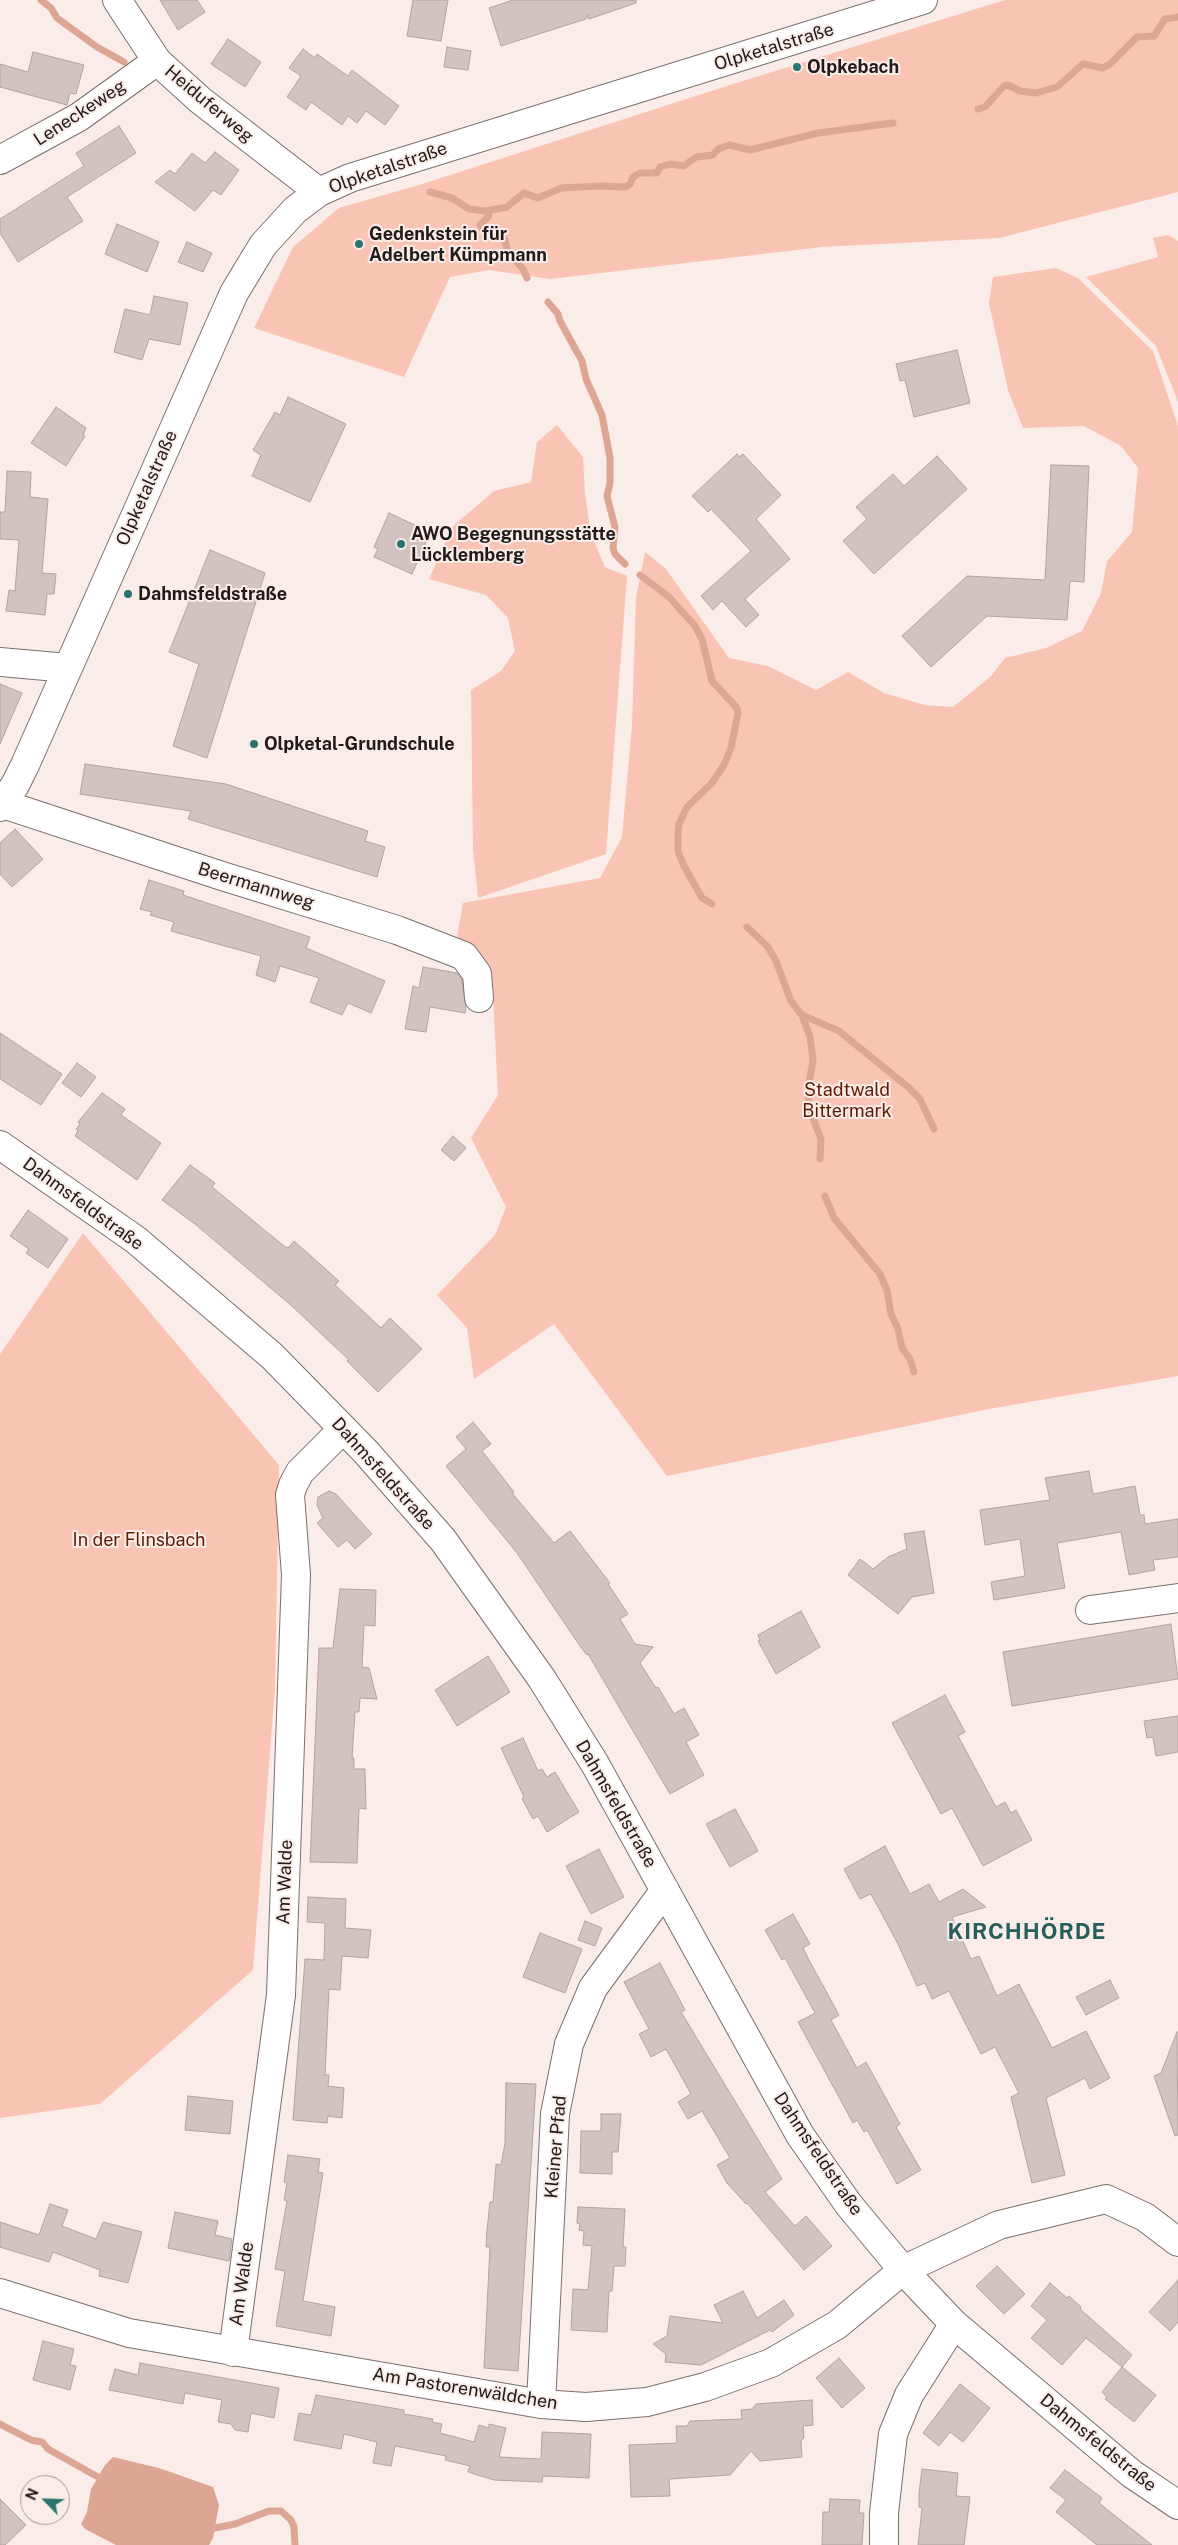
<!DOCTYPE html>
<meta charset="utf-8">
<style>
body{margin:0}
#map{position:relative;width:1178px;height:2545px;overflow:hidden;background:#faece8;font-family:"Public Sans",sans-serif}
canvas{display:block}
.north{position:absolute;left:20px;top:2475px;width:50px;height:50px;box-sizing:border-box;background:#faece8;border:1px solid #a39895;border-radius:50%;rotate:294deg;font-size:14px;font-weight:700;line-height:20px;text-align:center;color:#201b19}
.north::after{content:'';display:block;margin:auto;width:18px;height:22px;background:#2b746f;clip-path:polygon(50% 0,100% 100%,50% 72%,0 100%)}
</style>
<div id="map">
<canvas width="1178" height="2545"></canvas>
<div class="north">N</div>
</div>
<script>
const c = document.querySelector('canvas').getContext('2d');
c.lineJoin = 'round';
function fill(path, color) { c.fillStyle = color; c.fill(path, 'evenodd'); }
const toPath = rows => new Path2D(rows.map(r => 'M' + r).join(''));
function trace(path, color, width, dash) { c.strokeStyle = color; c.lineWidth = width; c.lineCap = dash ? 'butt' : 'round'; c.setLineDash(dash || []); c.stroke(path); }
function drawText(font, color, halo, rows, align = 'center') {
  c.font = font + ' "Public Sans",sans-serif'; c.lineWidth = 4; c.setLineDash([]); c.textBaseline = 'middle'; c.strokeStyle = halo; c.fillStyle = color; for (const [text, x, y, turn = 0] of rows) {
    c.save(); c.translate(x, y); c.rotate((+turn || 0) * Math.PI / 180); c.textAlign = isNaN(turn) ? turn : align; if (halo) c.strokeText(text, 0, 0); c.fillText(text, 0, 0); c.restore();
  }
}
fill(toPath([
 [1005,0,1178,0,1178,192,999,238,822,247,550,279,489,270,450,277,404,377,254,328,293,247,339,208,419,185,733,84],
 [1168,235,1178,241,1178,402,1156,346,1086,277,1158,257,1153,238],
 [1056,268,1078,278,1153,351,1178,426,1178,1376,989,1409,667,1476,554,1324,474,1379,467,1328,437,1295,495,1235,506,1207,471,1138,498,1095,492,977,457,937,463,903,600,878,622,837,632,725,636,598,645,552,666,569,729,658,768,666,816,690,848,672,884,693,925,705,953,707,991,676,1005,658,1046,648,1082,631,1101,593,1107,561,1132,532,1138,468,1121,446,1084,426,1023,428,1008,390,989,303,993,277],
 [557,425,583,457,585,494,591,534,605,567,627,576,606,854,478,898,473,849,471,690,501,671,515,651,508,618,486,595,429,579,452,527,494,491,531,482,537,442],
 [83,1233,279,1465,275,1688,253,1970,100,2104,0,2118,0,1354]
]), '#f9c4b3');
fill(toPath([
 [113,2457,159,2468,213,2487,219,2505,213,2538,209,2545,116,2545,85,2529,81,2524,87,2512,91,2489,105,2465]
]), '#dda593');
trace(toPath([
 [41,0,51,8,57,18,97,47,124,62],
 [978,109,985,107,1004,86,1008,85,1020,91,1036,93,1057,87,1083,64,1103,68,1110,64,1137,37,1154,36,1165,19,1178,17],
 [430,192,452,198,469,209,486,211,507,207,524,193,538,198,561,188,600,186,625,187,630,184,633,177,640,173,657,173,660,167,670,164,684,166,696,157,713,155,718,149,729,145,750,150,818,133,893,123],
 [486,211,489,213,488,217,480,225,483,229,504,238,508,252,523,269,527,278],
 [548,302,558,314,560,321,582,361,586,379,602,415,610,458,610,483,607,496,615,527,613,548,615,554,625,564],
 [640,575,669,597,695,626,702,639,712,681,737,708,738,713,731,748,724,765,712,783,687,807,679,824,678,832,678,851,683,864,702,898,712,904],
 [747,927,768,947,776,961,791,1001,802,1015,810,1037,813,1060,808,1089,809,1108,821,1139,820,1159],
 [802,1015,839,1031,908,1087,920,1099,934,1129],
 [825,1196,834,1218,880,1274,887,1290,891,1314,898,1329,902,1348,910,1359,914,1372],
 [0,2424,31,2440,42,2442,48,2449,98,2477],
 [215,2528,235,2524,269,2511,281,2511,291,2520,294,2527,295,2545]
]), '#dda593', 7);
const building = toPath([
 [160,0,197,0,205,12,178,30,160,0],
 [413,0,448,0,441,41,407,36,413,0],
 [513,0,636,0,636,3,589,19,588,15,586,19,501,46,489,8,513,0],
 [228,39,261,62,245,87,211,64,228,39],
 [447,47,471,51,468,70,444,67,447,47],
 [303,49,315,58,317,54,348,76,352,70,399,106,385,125,366,111,357,123,348,116,342,125,311,102,306,110,287,97,301,76,289,68,303,49],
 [33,52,84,65,76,94,70,93,67,105,0,87,0,64,28,72,33,52],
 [119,126,136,153,67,197,83,221,18,262,0,233,0,219,84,166,76,153,119,126],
 [215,152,239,170,221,195,213,190,195,211,155,182,170,170,175,174,192,153,205,163,215,152],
 [117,224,159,242,147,272,105,254,117,224],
 [187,242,212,253,203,272,178,262,187,242],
 [154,296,188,303,180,345,149,339,142,360,114,352,125,309,150,315,154,296],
 [957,350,970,403,914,417,905,380,900,381,896,364,957,350],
 [288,397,346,424,310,502,252,476,261,455,253,450,275,412,280,415,288,397],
 [56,407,86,428,83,435,85,436,66,466,31,443,56,407],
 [737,454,739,457,743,454,781,495,756,519,790,559,745,599,759,615,746,627,722,601,713,610,701,596,751,551,711,509,708,512,692,496,737,454],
 [937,456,967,489,874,574,843,541,867,519,856,507,893,474,904,486,937,456],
 [1051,465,1089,466,1084,582,1070,581,1067,620,987,616,931,667,902,636,967,576,1045,580,1051,465],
 [7,471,31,472,30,497,48,499,42,573,56,574,54,594,47,594,45,615,6,611,9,590,15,591,19,540,0,539,0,512,5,512,7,471],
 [389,513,428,531,424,539,427,540,412,574,374,557,378,549,374,547,389,513],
 [210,550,265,573,207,758,173,746,199,664,169,652,210,550],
 [0,684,22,693,0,744,0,684],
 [85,764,226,784,368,831,365,841,385,847,377,877,188,819,191,811,80,794,85,764],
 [15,829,43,859,12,887,0,874,0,843,15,829],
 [149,880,184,891,183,895,310,937,306,948,385,981,371,1013,348,1003,342,1015,310,1002,319,978,280,966,275,982,256,975,261,956,171,931,174,922,150,915,152,912,140,909,149,880],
 [423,967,457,973,462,980,466,1007,465,1013,430,1007,426,1032,405,1029,413,986,419,988,423,967],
 [0,1033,62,1074,41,1105,0,1079,0,1033],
 [77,1063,96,1077,81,1097,62,1083,77,1063],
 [102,1093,125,1109,121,1115,161,1143,137,1180,75,1136,78,1131,76,1129,80,1124,78,1122,102,1093],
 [453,1136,466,1148,454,1161,441,1150,453,1136],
 [190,1165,215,1183,212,1187,284,1246,288,1248,294,1241,339,1281,335,1285,381,1328,390,1318,422,1349,378,1392,347,1361,349,1360,293,1307,195,1224,162,1200,190,1165],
 [28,1210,68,1239,48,1268,26,1253,29,1249,10,1236,28,1210],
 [473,1422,491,1444,482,1451,514,1492,512,1493,554,1543,570,1531,610,1583,608,1584,628,1614,620,1619,635,1644,653,1647,640,1663,656,1688,658,1687,674,1714,684,1708,699,1735,686,1742,704,1775,670,1794,588,1654,587,1655,580,1646,517,1553,446,1466,466,1449,456,1437,473,1422],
 [1089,1471,1093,1494,1135,1486,1140,1515,1144,1515,1145,1524,1178,1519,1178,1557,1153,1560,1155,1570,1129,1575,1121,1532,1057,1543,1065,1588,994,1600,991,1582,1025,1576,1020,1539,985,1545,980,1510,1050,1500,1045,1478,1089,1471],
 [329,1491,336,1494,372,1534,355,1549,347,1540,338,1547,317,1523,323,1518,317,1505,318,1497,329,1491],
 [924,1531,934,1593,912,1597,898,1614,848,1575,860,1559,873,1569,888,1557,907,1549,904,1534,924,1531],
 [340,1589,376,1590,375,1626,364,1625,362,1667,369,1668,377,1699,360,1698,359,1712,355,1712,352,1758,354,1758,354,1769,365,1769,366,1809,359,1808,357,1863,310,1862,319,1648,333,1648,340,1589],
 [801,1611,820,1647,776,1674,758,1641,760,1640,758,1635,801,1611],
 [1171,1624,1178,1679,1012,1706,1003,1652,1171,1624],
 [488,1656,510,1692,457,1726,435,1690,488,1656],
 [945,1695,965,1732,958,1736,996,1807,1005,1802,1011,1813,1016,1810,1032,1840,983,1866,952,1808,941,1814,892,1723,945,1695],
 [1178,1716,1178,1752,1156,1756,1153,1737,1147,1738,1144,1721,1178,1716],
 [523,1738,538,1771,542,1769,547,1777,555,1772,579,1812,547,1832,538,1816,533,1819,522,1799,524,1797,501,1748,523,1738],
 [735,1809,758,1851,730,1867,706,1824,735,1809],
 [885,1846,910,1894,929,1884,939,1902,963,1889,986,1907,952,1917,971,1959,979,1956,997,1996,1019,1984,1052,2048,1086,2031,1110,2078,1090,2089,1085,2078,1046,2098,1065,2175,1032,2183,1011,2097,1019,2093,995,2047,981,2054,949,1991,932,1999,925,1983,917,1986,898,1944,871,1894,860,1899,844,1869,885,1846],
 [599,1849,624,1897,591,1914,566,1866,599,1849],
 [308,1897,346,1899,345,1928,371,1930,368,1958,342,1956,340,1990,329,1989,325,2075,329,2075,328,2086,344,2088,342,2118,328,2116,327,2123,293,2120,305,1959,324,1960,325,1923,307,1922,308,1897],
 [793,1914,810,1944,803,1948,809,1960,839,2015,831,2020,857,2068,866,2062,900,2124,896,2127,921,2170,897,2184,867,2130,864,2132,857,2120,853,2123,798,2022,815,2013,785,1958,782,1960,765,1930,793,1914],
 [585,1921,602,1928,595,1946,578,1940,585,1921],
 [540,1933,582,1949,565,1993,523,1977,540,1933],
 [660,1963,685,2010,681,2012,782,2179,765,2192,795,2226,806,2216,832,2246,804,2270,747,2203,746,2204,727,2183,717,2165,730,2158,702,2111,688,2119,678,2102,691,2094,666,2049,651,2057,639,2034,649,2029,624,1982,660,1963],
 [1110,1980,1119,1998,1086,2015,1076,1997,1110,1980],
 [1177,2032,1178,2135,1175,2136,1154,2076,1161,2073,1177,2032],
 [506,2083,536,2084,518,2371,484,2368,490,2247,486,2247,487,2230,490,2202,493,2202,496,2164,501,2165,505,2143,506,2083],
 [188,2096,233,2101,230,2134,185,2130,188,2096],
 [601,2114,621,2114,618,2152,612,2152,612,2174,580,2173,581,2131,601,2131,601,2114],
 [288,2155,320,2159,318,2172,323,2173,303,2301,335,2307,331,2336,276,2326,285,2271,275,2269,287,2201,284,2200,287,2183,284,2182,288,2155],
 [50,2204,68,2210,62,2226,96,2239,103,2222,142,2232,128,2283,99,2276,100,2270,53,2252,49,2262,0,2247,0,2222,39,2235,50,2204],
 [578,2207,625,2209,623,2247,626,2247,625,2266,614,2266,612,2291,609,2291,607,2332,571,2330,573,2289,588,2290,592,2246,583,2245,584,2231,579,2230,580,2224,577,2223,578,2207],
 [175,2212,218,2221,215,2235,232,2239,229,2261,168,2248,175,2212],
 [997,2266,1025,2294,1004,2314,976,2286,997,2266],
 [1178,2280,1178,2322,1170,2331,1149,2312,1178,2280],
 [1050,2283,1067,2298,1069,2296,1081,2307,1080,2309,1132,2355,1122,2367,1086,2338,1062,2365,1031,2338,1047,2320,1031,2306,1050,2283],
 [743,2291,757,2318,784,2300,794,2315,772,2332,770,2330,701,2365,665,2362,666,2354,653,2344,667,2336,670,2316,723,2323,714,2305,743,2291],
 [43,2341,74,2349,70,2365,76,2366,70,2390,33,2380,43,2341],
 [839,2358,865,2388,842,2408,816,2378,839,2358],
 [140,2363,279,2388,274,2418,251,2413,248,2432,235,2430,231,2424,218,2422,222,2400,185,2393,183,2404,109,2390,115,2369,138,2375,140,2363],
 [1122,2367,1156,2395,1134,2422,1105,2399,1107,2397,1102,2392,1122,2367],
 [960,2384,990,2408,963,2442,950,2432,939,2446,923,2433,960,2384],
 [316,2395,404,2410,404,2414,433,2419,432,2422,442,2424,440,2433,474,2442,479,2425,489,2428,489,2424,506,2428,499,2457,541,2459,542,2432,591,2434,589,2478,543,2476,542,2482,494,2480,468,2472,470,2466,445,2460,446,2456,395,2446,391,2466,373,2463,377,2442,344,2434,341,2449,294,2440,299,2413,311,2415,316,2395],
 [812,2400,813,2425,803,2426,804,2438,801,2440,802,2457,760,2461,751,2451,730,2475,669,2479,670,2496,631,2497,629,2445,677,2443,676,2426,687,2426,690,2421,742,2419,741,2410,752,2409,756,2404,812,2400],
 [922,2469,958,2473,956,2496,970,2497,964,2545,918,2545,922,2508,919,2507,919,2493,922,2469],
 [1065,2470,1102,2498,1099,2503,1152,2545,1097,2545,1056,2512,1066,2500,1050,2488,1065,2470],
 [0,2499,26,2525,5,2545,0,2545,0,2499],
 [830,2499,860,2500,859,2513,864,2513,862,2545,822,2545,823,2512,829,2512,830,2499]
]);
fill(building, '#d1c4c0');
trace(building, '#b1a4a0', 1);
const minor = toPath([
 [117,0,157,61,200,100,319,192],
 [0,160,79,117,157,61],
 [0,662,68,668],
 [3,804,222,876,397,930,464,956,477,974,479,998],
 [0,807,15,785,25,765,234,293,263,245,295,210,319,192,350,178,923,0],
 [0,1145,136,1240,272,1356,365,1451,443,1540,542,1679,595,1764,800,2135,849,2205,903,2270,954,2324,1132,2474,1178,2505],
 [1090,1610,1178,1598],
 [0,2293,129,2333,541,2404,586,2407,647,2402,705,2387,771,2363,837,2325,903,2270,999,2225,1106,2199,1145,2217,1178,2242],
 [233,2352,281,1995,296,1575,290,1495,293,1485,300,1472,343,1429],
 [541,2404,555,2114,569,2044,593,1988,665,1890],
 [884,2545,884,2513,893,2434,909,2395,954,2324]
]);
trace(minor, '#7b6f6c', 30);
trace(minor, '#fff', 28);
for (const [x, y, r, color] of [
 [797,67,5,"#2b746f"],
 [359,244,5,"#2b746f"],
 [401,544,5,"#2b746f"],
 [128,594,5,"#2b746f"],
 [254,744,5,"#2b746f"]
]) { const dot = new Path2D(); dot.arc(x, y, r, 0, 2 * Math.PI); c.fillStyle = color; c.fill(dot); trace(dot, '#faece8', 2); }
drawText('18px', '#201b19', '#faece8', [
 ["Olpketalstraße",774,47,-17],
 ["Heiduferweg",209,104,40],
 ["Leneckeweg",80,113,-33],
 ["Olpketalstraße",388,168,-19],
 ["Olpketalstraße",147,488,-66],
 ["Beermannweg",256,886,17],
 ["Dahmsfeldstraße",83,1204,36],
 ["Dahmsfeldstraße",383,1474,48],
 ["Dahmsfeldstraße",616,1804,60],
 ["Am Walde",285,1882,-88],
 ["Kleiner Pfad",556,2147,-85],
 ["Dahmsfeldstraße",818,2154,56],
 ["Am Walde",242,2284,-82],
 ["Am Pastorenwäldchen",465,2389,9],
 ["Dahmsfeldstraße",1098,2443,39]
]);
drawText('bold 18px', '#201b19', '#faece8', [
 ["Olpkebach",807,67],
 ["Gedenkstein für",369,234],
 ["Adelbert Kümpmann",369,255],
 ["AWO Begegnungsstätte",411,534],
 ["Lücklemberg",411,555],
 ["Dahmsfeldstraße",138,594],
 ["Olpketal-Grundschule",264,744]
], 'left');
drawText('18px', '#5d1b02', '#faece8', [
 ["Stadtwald",847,1090],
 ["Bittermark",847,1111],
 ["In der Flinsbach",139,1540]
]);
c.letterSpacing = '1px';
drawText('bold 22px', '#255e5a', '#faece8', [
 ["KIRCHHÖRDE",1027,1932]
]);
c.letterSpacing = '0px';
</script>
